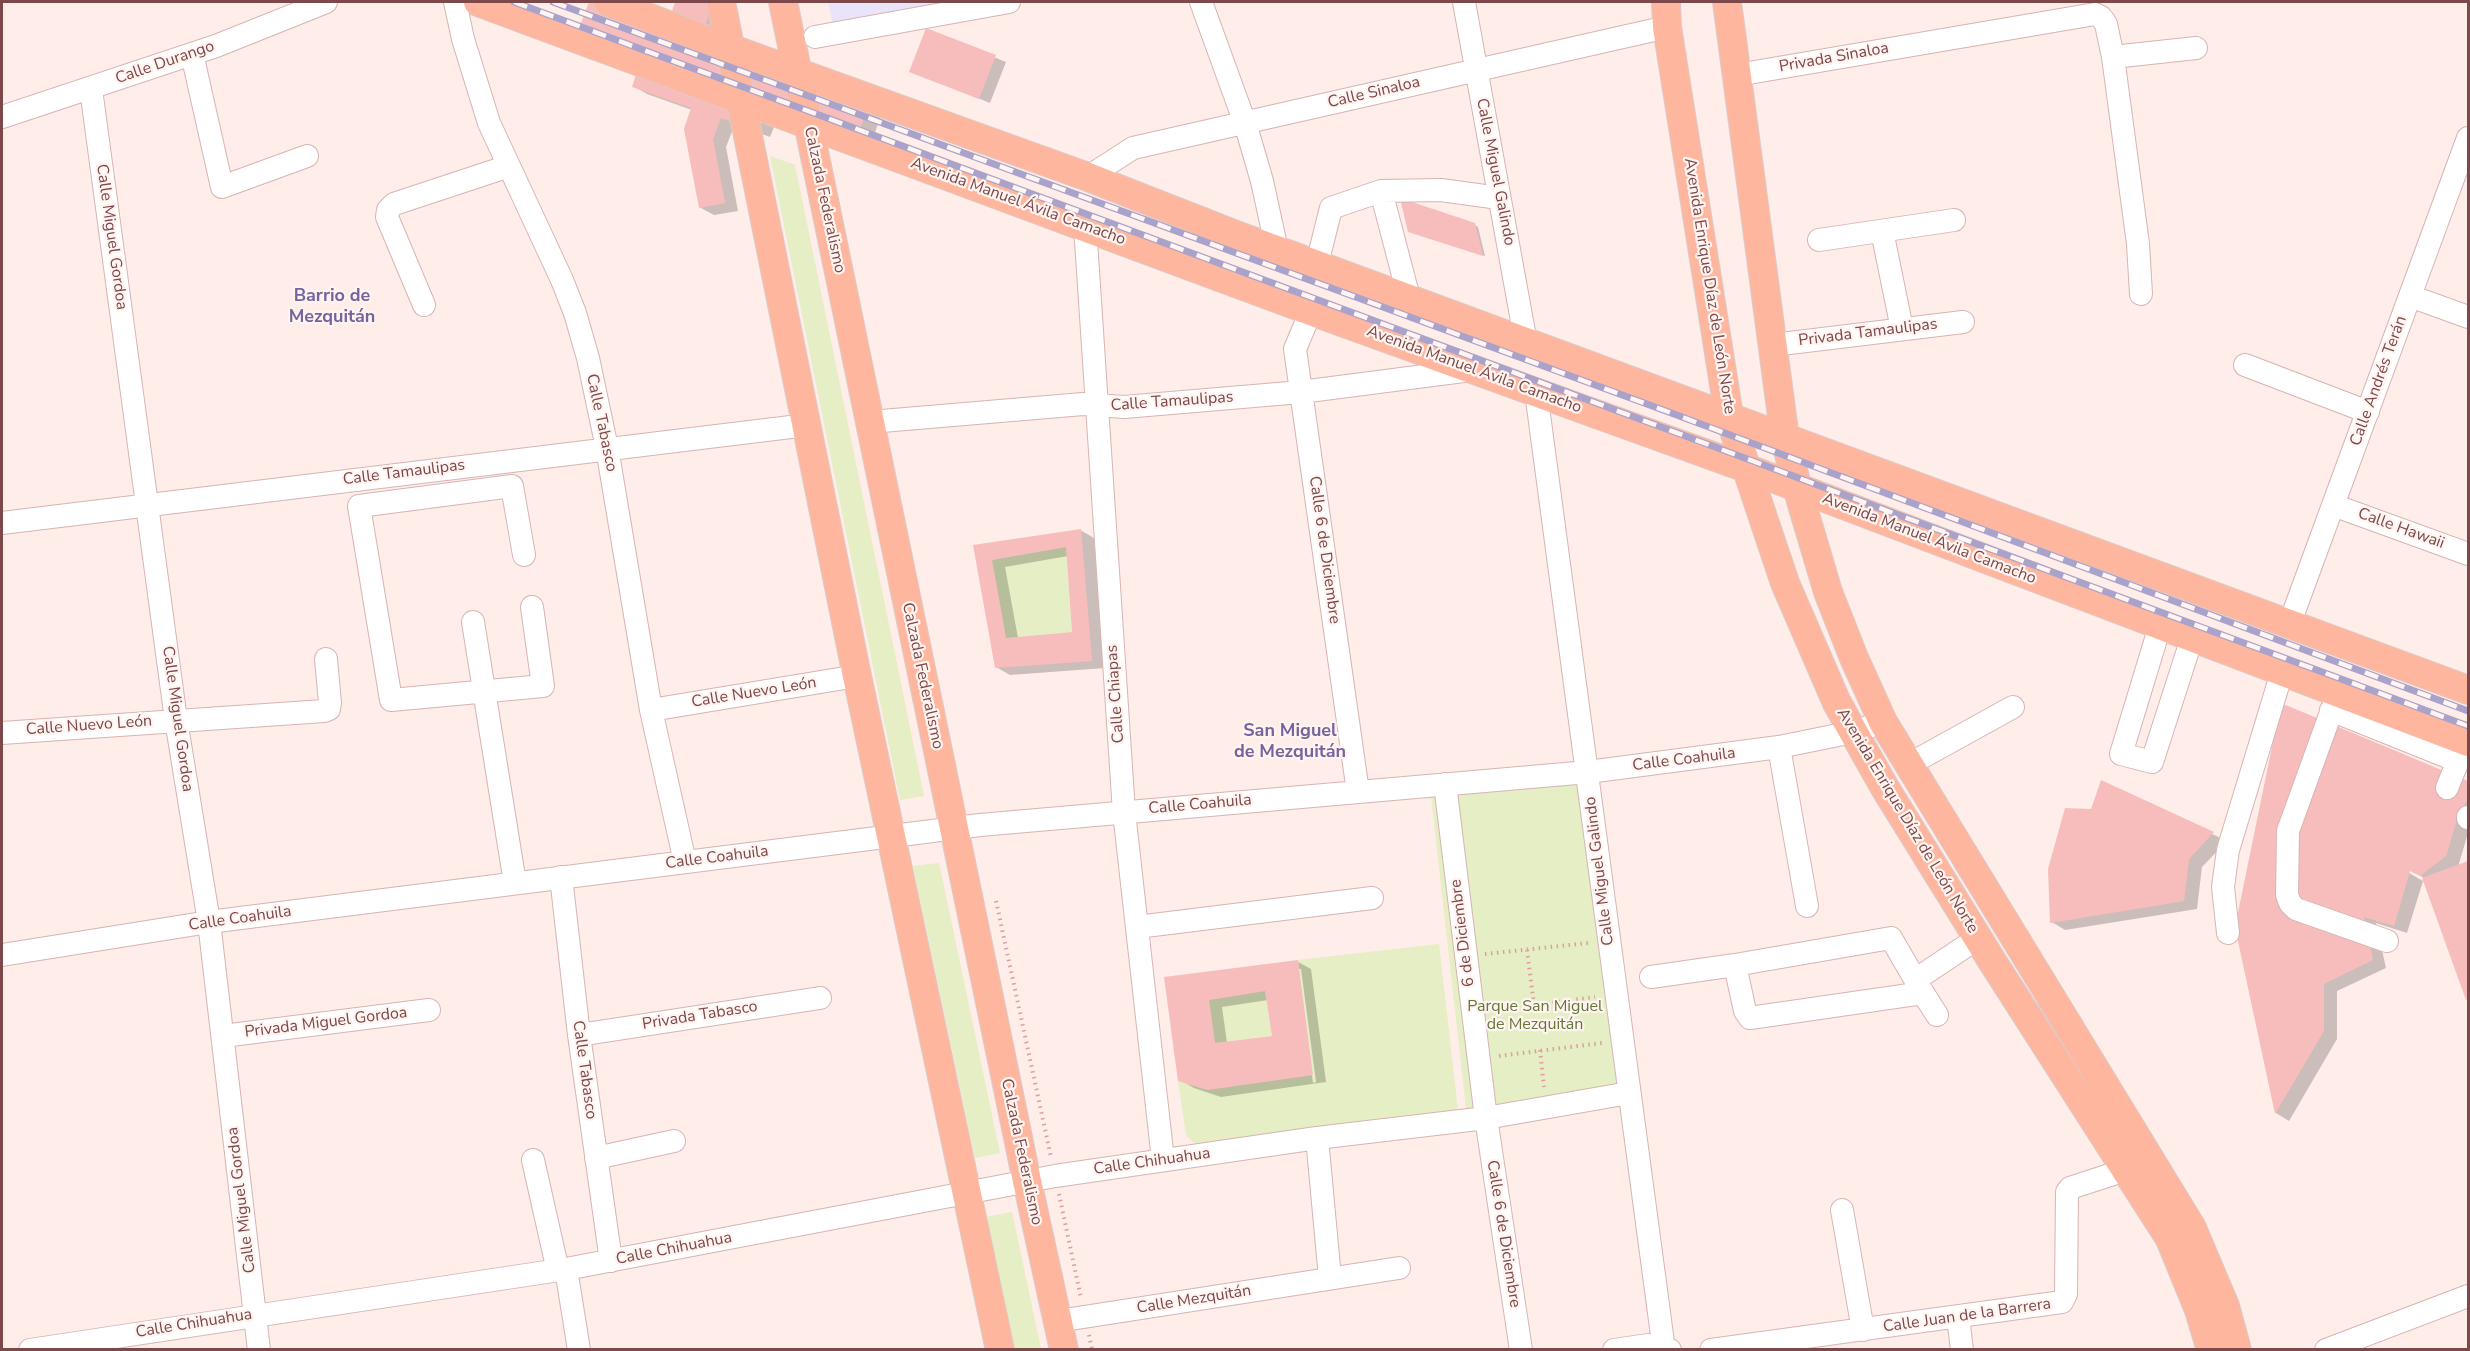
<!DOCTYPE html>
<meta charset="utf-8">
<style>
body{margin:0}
#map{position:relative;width:2470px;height:1351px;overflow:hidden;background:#feede8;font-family:"Nunito Sans",sans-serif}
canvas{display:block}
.frame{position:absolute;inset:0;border:3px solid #7c484a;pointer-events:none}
</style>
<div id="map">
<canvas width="2470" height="1351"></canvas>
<div class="frame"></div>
</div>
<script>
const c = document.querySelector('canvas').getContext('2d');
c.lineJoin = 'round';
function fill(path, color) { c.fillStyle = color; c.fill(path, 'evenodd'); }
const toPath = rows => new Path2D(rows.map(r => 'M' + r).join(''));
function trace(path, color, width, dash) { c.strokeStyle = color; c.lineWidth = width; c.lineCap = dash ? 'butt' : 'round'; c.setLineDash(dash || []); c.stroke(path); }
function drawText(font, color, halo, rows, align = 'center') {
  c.font = font + ' "Nunito Sans",sans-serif'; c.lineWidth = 4.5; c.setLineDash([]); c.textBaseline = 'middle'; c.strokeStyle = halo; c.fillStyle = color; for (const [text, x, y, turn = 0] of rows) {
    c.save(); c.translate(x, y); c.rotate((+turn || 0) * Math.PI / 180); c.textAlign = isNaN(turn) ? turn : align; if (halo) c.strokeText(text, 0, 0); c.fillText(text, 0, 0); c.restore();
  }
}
fill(toPath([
 [828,2,943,2,832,22]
]), '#eae4fb');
fill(toPath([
 [770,156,795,165,924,796,900,800],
 [1066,547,1072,632,1006,638,992,560],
 [1581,782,1624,1092,1467,1117,1431,796],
 [939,863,1000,1153,975,1158,913,866],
 [1439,944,1458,1110,1196,1145,1186,1135,1178,1081,1207,1090,1313,1075,1298,960],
 [1265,991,1272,1036,1215,1043,1209,1000],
 [1012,1212,1041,1349,1013,1349,985,1217]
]), '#e5eec4');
fill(toPath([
 [590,2,620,2,672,15,677,2,730,2,717,37,885,105,867,154,776,122,770,137,735,124,726,147,738,211,714,215,701,208,692,110,647,94,633,86,639,70,575,44],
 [927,30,1006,62,990,103,911,71],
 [1475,225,1478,227,1485,256,1413,233],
 [1080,530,1094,538,1105,668,1010,675,996,667,975,547],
 [1068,556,1074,633,1018,638,1005,567],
 [2282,705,2468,783,2468,833,2458,867,2468,863,2468,1000,2424,878,2404,866,2402,869,2423,881,2407,933,2376,923,2386,968,2337,991,2337,1039,2289,1121,2276,1113,2237,927],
 [2102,782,2227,841,2202,867,2197,909,2065,930,2052,922],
 [1298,962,1311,969,1326,1082,1221,1097,1194,1088,1180,1080,1166,978],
 [1298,969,1301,969,1316,1082,1313,1083],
 [1268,1000,1273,1037,1227,1043,1222,1007]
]), '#0003');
fill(toPath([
 [589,2,625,2,671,14,675,2,714,2,703,30,872,96,853,148,762,116,756,130,721,118,713,139,725,203,699,208,684,129,691,108,632,87,638,68,573,44],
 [926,28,996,55,979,99,909,72],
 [1400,198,1475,223,1483,256,1408,232],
 [1081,529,1092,661,995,668,973,545],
 [1066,547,1072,632,1006,638,992,560],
 [2281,703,2468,781,2468,799,2458,816,2446,856,2420,876,2410,871,2394,926,2364,917,2373,960,2324,984,2324,1031,2275,1114,2235,927],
 [2101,780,2214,832,2189,859,2184,901,2050,923,2048,869,2065,808,2091,809],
 [2468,861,2468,999,2466,1000,2422,878],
 [1298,960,1313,1075,1207,1090,1178,1081,1164,977],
 [1265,991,1272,1036,1215,1043,1209,1000]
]), '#f7bdbd');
const minor = toPath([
 [455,2,463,39,489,123,562,280,575,313,588,358,607,448,651,710,685,862],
 [1201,2,1245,123,1262,181,1277,250],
 [1464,2,1526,343],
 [815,37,1009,2],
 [192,54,222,187,307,156],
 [2113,57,2196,48],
 [1737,75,2095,14,2101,17,2106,24,2113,57,2138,244,2141,294],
 [91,89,176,720,209,922,259,1350],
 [2,117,216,46,326,2],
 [1088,177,1133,148,1667,27],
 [1381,191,1409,298],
 [1085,226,1124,812,1163,1160],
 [1882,231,1902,329],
 [1819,240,1954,220],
 [1317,264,1331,208,1381,191,1441,190,1499,198],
 [2410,296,2468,317],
 [424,305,387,217,388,210,394,204,509,166],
 [1311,311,1295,349,1358,792],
 [1773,345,1963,322],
 [2245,365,2368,412],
 [1536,392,1664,1350],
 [870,422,1083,404,1124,407,1301,392,1471,370],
 [2333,505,2468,554],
 [2,523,807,425],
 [524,555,512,486,359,506,391,700,543,686,532,607],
 [473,622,515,883],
 [2289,625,2468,138],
 [2160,626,2121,754,2152,762,2192,638],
 [2338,693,2288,831,2287,895,2290,903,2296,909,2387,941],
 [651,710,857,676],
 [2331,710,2458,761,2467,742],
 [2,733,324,711,329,709,330,703,326,659],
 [1779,747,1807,906],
 [1908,765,2013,707],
 [1445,784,1486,1118,1521,1350],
 [2447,788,2458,761],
 [2468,818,2468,817],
 [561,877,579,1035,611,1261],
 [1137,927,1372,898],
 [2228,933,2223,887,2228,850,2282,672],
 [2,955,209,922,980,825,1588,772,1779,747,1853,732,1883,722],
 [1651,977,1735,965,1891,938,1923,993,1750,1018,1745,1011,1735,965],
 [1915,980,1978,938],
 [1923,993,1937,1015],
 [579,1035,820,998],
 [223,1036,429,1010],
 [1317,1138,1330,1278],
 [596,1158,674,1141],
 [533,1160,558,1271],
 [1842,1210,1863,1330],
 [566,1269,579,1350],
 [1958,1317,1962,1350],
 [1058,1321,1399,1268],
 [30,1350,566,1269,1055,1176,1317,1138,1486,1118,1629,1093],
 [1614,1350,1648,1345,1670,1350],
 [1711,1350,2062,1302,2066,1294,2067,1192,2070,1188,2113,1174],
 [2326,1350,2468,1296]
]);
const major = toPath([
 [478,2,1311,311,1746,468,2468,742],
 [608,2,710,41,1088,177,1236,235,2468,690],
 [721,2,857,676,1000,1350],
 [783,2,1027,1181,1064,1350],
 [1666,2,1667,27,1729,416,1785,583,1837,703,1885,788,1992,961,2170,1239,2199,1310,2211,1350],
 [1727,2,1785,439,1801,501,1828,592,1854,658,1883,722,2192,1228,2225,1306,2237,1350]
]);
trace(minor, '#d7b4b2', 24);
trace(major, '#dacccc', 30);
trace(toPath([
 [996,901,1051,1157],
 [1527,950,1534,1005],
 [1485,954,1588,943],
 [1493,1010,1595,997],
 [1540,1050,1544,1087],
 [1499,1056,1602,1043],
 [1059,1194,1081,1298],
 [1089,1335,1092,1350]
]), '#dd9f9f', 4, [1.5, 4.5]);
trace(minor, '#fff', 22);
trace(major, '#ffb69e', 28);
const rail = toPath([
 [514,2,2468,726],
 [553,2,1674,414,2468,711]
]);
trace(rail, '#a9a3cb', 7);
trace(rail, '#fff4f0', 4.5, [14]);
drawText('16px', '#7c484a', '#fff4f0', [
 ["Privada Sinaloa",1834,58,-10],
 ["Calle Durango",165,63,-19],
 ["Calle Sinaloa",1374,93,-13],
 ["Calle Miguel Galindo",1495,172,79],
 ["Calzada Federalismo",824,200,78],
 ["Avenida Manuel Ávila Camacho",1018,202,20],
 ["Calle Miguel Gordoa",111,237,82],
 ["Avenida Enrique Díaz de León Norte",1709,286,81],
 ["Privada Tamaulipas",1868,333,-7],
 ["Avenida Manuel Ávila Camacho",1474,370,20],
 ["Calle Andrés Terán",2379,381,-70],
 ["Calle Tamaulipas",1172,402,-4],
 ["Calle Tabasco",601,423,78],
 ["Calle Tamaulipas",404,473,-7],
 ["Calle Hawaii",2401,529,20],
 ["Avenida Manuel Ávila Camacho",1929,539,21],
 ["Calle 6 de Diciembre",1324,550,82],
 ["Calzada Federalismo",922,676,78],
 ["Calle Nuevo León",754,693,-9],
 ["Calle Chiapas",1116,694,-94],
 ["Calle Miguel Gordoa",177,719,82],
 ["Calle Nuevo León",89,726,-4],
 ["Calle Coahuila",1684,760,-7],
 ["Calle Coahuila",1200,805,-5],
 ["Avenida Enrique Díaz de León Norte",1907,821,59],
 ["Calle Coahuila",717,858,-7],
 ["Calle Miguel Galindo",1600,871,-97],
 ["Calle Coahuila",240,919,-8],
 ["6 de Diciembre",1463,933,-97],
 ["Privada Tabasco",700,1016,-9],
 ["Privada Miguel Gordoa",326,1023,-7],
 ["Calle Tabasco",584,1070,82],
 ["Calzada Federalismo",1021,1152,78],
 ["Calle Chihuahua",1152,1162,-8],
 ["Calle Miguel Gordoa",242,1200,-97],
 ["Calle 6 de Diciembre",1503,1234,81],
 ["Calle Chihuahua",674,1249,-11],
 ["Calle Mezquitán",1194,1300,-9],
 ["Calle Juan de la Barrera",1967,1316,-8],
 ["Calle Chihuahua",194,1324,-9]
]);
drawText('16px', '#63773a', '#fff4f0', [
 ["Parque San Miguel",1535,1007],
 ["de Mezquitán",1535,1025]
]);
drawText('bold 18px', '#75649f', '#fff4f0', [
 ["Barrio de",332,297],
 ["Mezquitán",332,318],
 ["San Miguel",1290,732],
 ["de Mezquitán",1290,753]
]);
</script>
